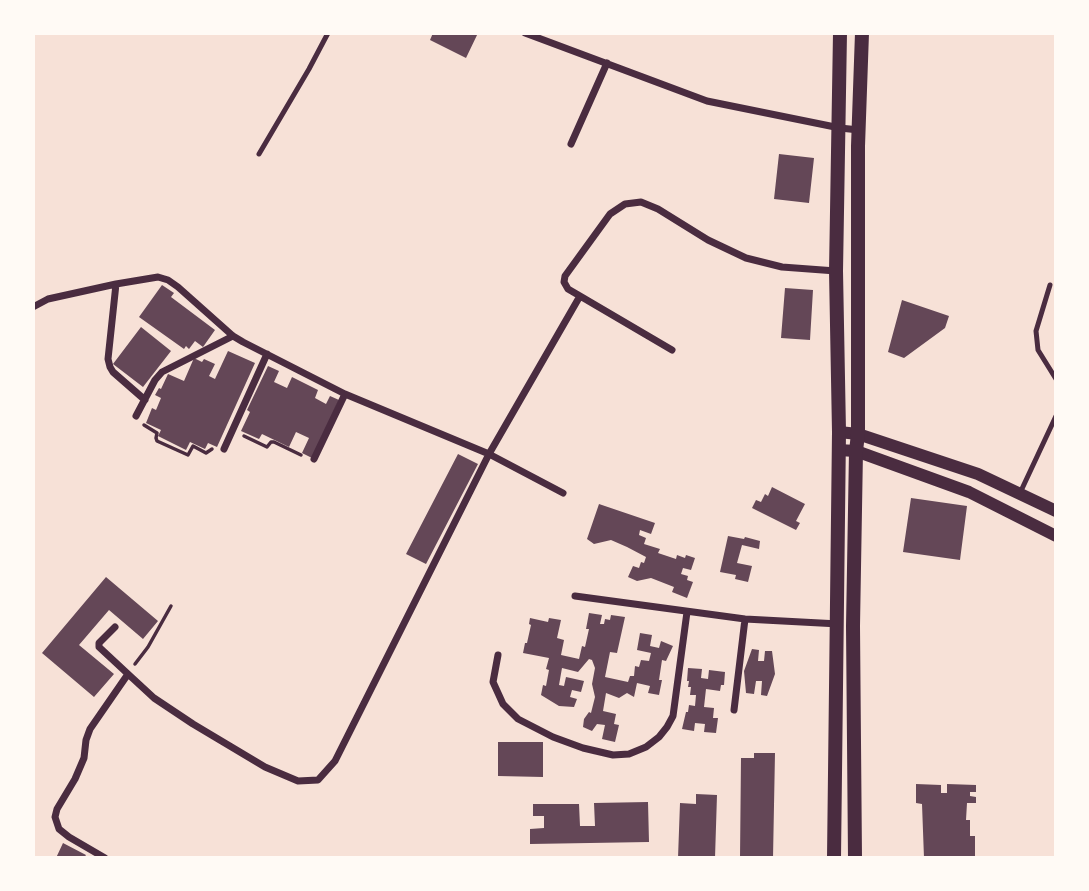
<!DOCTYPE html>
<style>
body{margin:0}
#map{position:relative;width:1089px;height:891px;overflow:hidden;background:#f7e1d7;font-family:Inter,sans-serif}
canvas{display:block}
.frame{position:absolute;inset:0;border:35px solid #fffaf5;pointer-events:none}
</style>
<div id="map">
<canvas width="1089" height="891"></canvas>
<div class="frame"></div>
</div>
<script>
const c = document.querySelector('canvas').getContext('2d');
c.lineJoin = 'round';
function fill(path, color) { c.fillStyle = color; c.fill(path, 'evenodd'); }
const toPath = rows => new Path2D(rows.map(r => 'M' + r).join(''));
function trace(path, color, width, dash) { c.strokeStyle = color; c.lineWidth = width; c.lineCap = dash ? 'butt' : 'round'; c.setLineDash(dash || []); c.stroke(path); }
fill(toPath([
 [433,33,478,33,466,58,430,40],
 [779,154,814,158,809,203,774,199],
 [162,285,174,293,171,297,215,330,203,347,195,341,189,349,186,346,184,349,139,317],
 [785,288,813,290,810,340,781,338],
 [902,300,949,316,945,328,904,358,888,352],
 [141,327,171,351,143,387,113,364],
 [228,351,255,363,217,447,208,443,205,449,190,442,186,450,158,436,161,430,146,423,152,408,156,410,161,398,155,395,159,388,161,389,168,374,184,381,194,358,202,362,204,359,215,364,209,376,215,379],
 [268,366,279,371,274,382,287,388,292,377,318,390,315,398,326,404,330,396,339,400,312,458,302,453,309,438,296,432,289,447,262,434,259,439,241,431,250,412,247,410],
 [458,454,478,464,426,564,406,554],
 [772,487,805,504,796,521,800,523,796,530,752,508,756,500,761,502,765,494,768,496],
 [911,498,967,506,960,560,903,552],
 [599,504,655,523,651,534,640,530,639,535,646,538,644,544,660,549,658,553,676,559,677,555,685,558,686,555,695,558,691,570,683,568,681,574,688,576,687,580,693,582,687,598,672,592,674,587,651,578,637,581,628,577,633,566,639,568,641,562,644,563,646,557,627,547,611,540,594,544,587,539],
 [728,536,744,539,745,537,760,541,759,549,742,545,737,563,752,566,748,582,735,579,736,575,720,572],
 [106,577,158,621,143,639,109,610,79,645,114,674,94,697,42,653],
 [589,613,602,615,600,624,604,624,605,619,610,620,611,615,625,617,617,653,610,652,605,677,628,682,630,676,634,676,635,666,639,667,641,660,649,661,651,653,637,650,640,633,652,635,650,646,659,648,661,641,673,646,666,661,662,660,659,680,662,680,659,695,648,693,650,686,637,683,634,697,627,693,619,698,606,693,603,711,616,714,614,724,619,725,615,742,602,739,605,725,597,724,592,731,583,727,584,719,589,712,591,713,595,697,592,684,595,668,592,660,589,659,578,672,562,668,559,685,564,686,566,677,584,681,581,692,572,690,570,697,577,699,574,707,559,706,541,695,543,685,546,686,549,670,546,669,549,658,523,653,525,643,527,643,531,625,529,624,530,618,548,622,549,618,561,620,557,638,564,640,561,655,579,659,582,646,585,647,589,629,586,629],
 [752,649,759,650,758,661,764,661,765,651,772,651,775,674,767,696,761,695,762,681,756,681,754,694,746,693,744,671],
 [688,668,702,669,701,678,708,679,709,670,725,672,724,685,721,685,720,691,706,689,704,707,714,708,713,718,718,718,716,733,704,732,705,724,695,723,694,731,682,729,686,712,688,712,689,705,695,706,696,695,690,695,691,687,688,687,689,681,687,681],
 [498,742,543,742,543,777,498,776],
 [754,753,775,753,773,858,740,858,741,758,754,758],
 [916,784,941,785,941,793,947,793,947,784,976,785,976,792,970,792,970,796,976,797,976,803,967,803,966,820,970,820,970,836,975,836,975,858,924,858,922,804,916,803],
 [696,794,717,795,715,858,678,858,680,803,696,804],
 [648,802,649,842,530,844,530,829,544,828,544,816,533,816,533,804,579,804,580,826,595,826,594,803],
 [63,843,86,855,84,858,56,858]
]), '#644757');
trace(toPath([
 [144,425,157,433,156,438,157,441,188,455,193,446,206,453,212,449],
 [244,436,267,447,271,442,274,442,301,455],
 [135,664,148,647,171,606]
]), '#4a2c40', 3.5);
trace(toPath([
 [259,154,309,69,328,33],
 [1050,285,1036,331,1038,350,1056,379],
 [1020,493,1056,416]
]), '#4a2c40', 5);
trace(toPath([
 [525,33,707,101,840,128,859,130],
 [571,144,607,63],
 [116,284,108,359,110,367,113,372,145,400],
 [33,307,48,299,116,284,158,277,168,280,178,287,233,336,243,342,345,394,489,454,563,493],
 [672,350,580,296,568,289,564,282,565,276,610,214,625,204,641,202,658,209,708,240,746,258,782,267,836,271],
 [136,416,155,380,162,372,233,336],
 [224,449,267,354],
 [314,459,345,394],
 [575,596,745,619,839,624],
 [115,627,99,643,99,647,128,674],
 [498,655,493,682,503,704,518,719,553,737,583,748,613,755,629,754,646,747,659,737,667,727,673,716,687,612],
 [734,710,745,619],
 [105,858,69,837,59,829,55,817,57,809,75,779,84,758,86,740,90,729,128,674,154,698,193,724,265,767,298,781,318,780,335,761,489,454,580,296]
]), '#4a2c40', 7);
trace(toPath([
 [839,432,858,434,978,474,1056,511],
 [838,450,856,451,969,492,1056,536]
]), '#4a2c40', 12);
trace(toPath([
 [834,858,839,432,836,271,840,33],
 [855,858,853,626,856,451,858,434,858,146,862,33]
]), '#4a2c40', 14);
</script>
